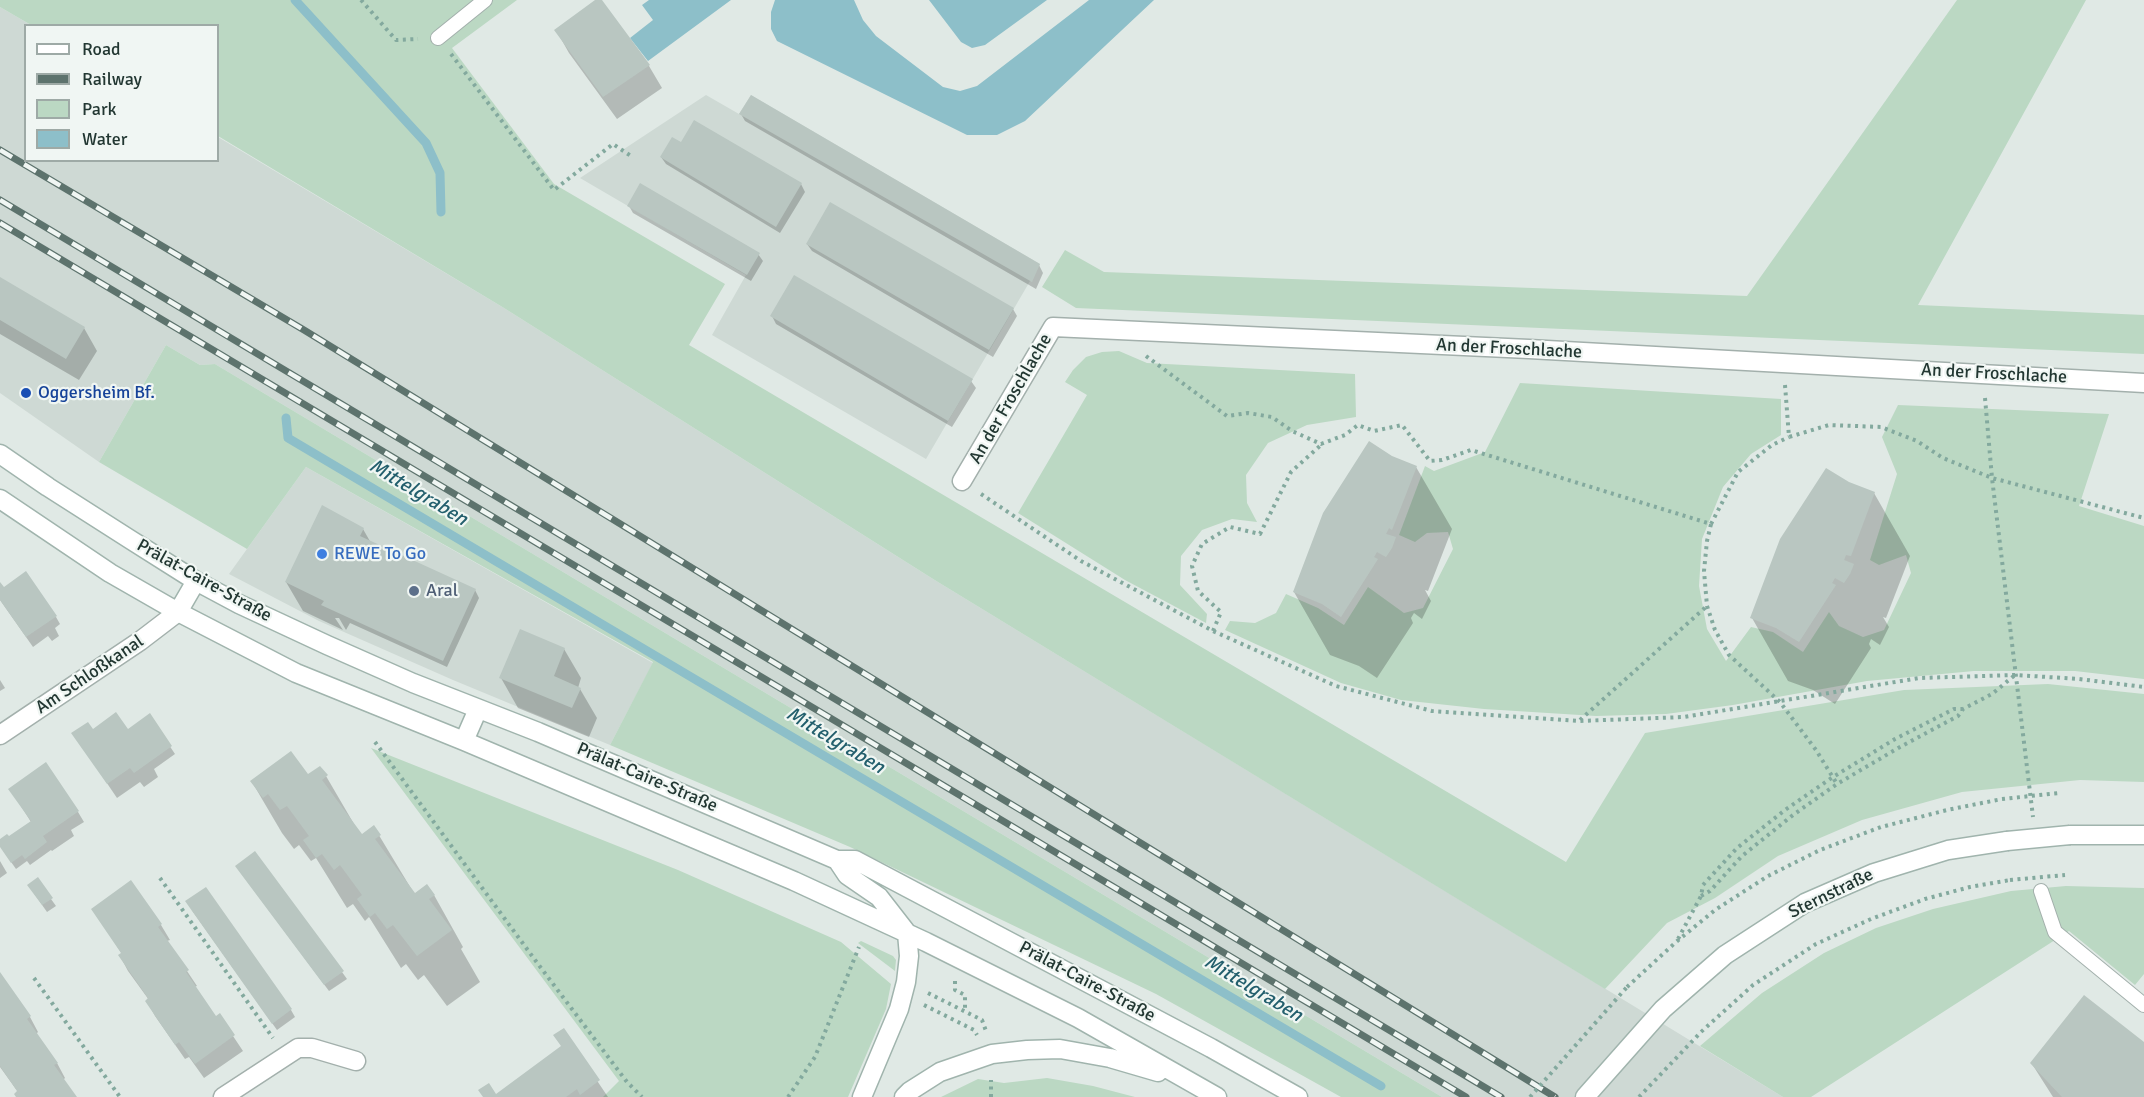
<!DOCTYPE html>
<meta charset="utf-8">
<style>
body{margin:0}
#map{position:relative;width:2144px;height:1097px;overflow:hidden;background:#e0e9e5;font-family:Signika,sans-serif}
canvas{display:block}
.legend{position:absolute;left:24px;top:24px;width:195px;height:138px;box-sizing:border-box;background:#f0f6f3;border:2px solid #9eaaa6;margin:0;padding:8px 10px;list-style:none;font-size:18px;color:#223732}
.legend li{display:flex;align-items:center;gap:12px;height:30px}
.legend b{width:30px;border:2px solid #9eaaa6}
</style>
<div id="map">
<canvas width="2144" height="1097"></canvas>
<ul class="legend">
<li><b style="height:8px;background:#fff"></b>Road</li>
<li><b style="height:8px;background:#5d736d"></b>Railway</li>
<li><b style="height:16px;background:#bbd8c3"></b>Park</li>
<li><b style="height:16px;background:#8dbfc9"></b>Water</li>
</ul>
</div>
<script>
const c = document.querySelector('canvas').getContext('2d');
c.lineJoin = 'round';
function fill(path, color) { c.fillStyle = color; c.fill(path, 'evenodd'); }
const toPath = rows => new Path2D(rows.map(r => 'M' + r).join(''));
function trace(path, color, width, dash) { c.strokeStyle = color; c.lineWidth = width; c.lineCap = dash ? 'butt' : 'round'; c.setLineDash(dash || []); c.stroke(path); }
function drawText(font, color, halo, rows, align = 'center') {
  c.font = font + ' Signika,sans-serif'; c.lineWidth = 4.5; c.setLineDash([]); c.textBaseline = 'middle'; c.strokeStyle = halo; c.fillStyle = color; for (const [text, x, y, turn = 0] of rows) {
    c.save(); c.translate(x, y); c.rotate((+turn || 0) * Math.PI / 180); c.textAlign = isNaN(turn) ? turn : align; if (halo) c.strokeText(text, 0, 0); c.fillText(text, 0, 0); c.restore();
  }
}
fill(toPath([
 [0,7,31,25,26,26,26,160,218,160,218,137,504,308,933,579,1783,1097,1442,1097,215,364,200,365,166,345,99,462,0,393],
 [706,95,739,114,751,95,1040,264,926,459,712,335,746,275,580,178],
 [306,467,653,663,610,745,453,680,319,621,229,574]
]), '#ced9d4');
fill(toPath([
 [0,0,517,0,452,48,554,184,725,284,689,345,1566,862,1645,733,1904,690,2048,684,2144,694,2144,782,2080,780,1962,792,1862,820,1778,856,1715,898,1667,923,1605,989,933,579,504,308,218,136,218,26,31,25,0,7],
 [1957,0,2086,0,1918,305,2144,315,2144,354,1076,308,1042,287,1065,250,1104,272,1747,296],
 [166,345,200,365,215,364,1442,1097,1341,1097,1156,994,850,847,610,745,653,662,306,467,247,549,99,462],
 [1119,351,1147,363,1355,374,1356,417,1307,425,1268,443,1246,475,1247,503,1257,522,1232,519,1202,530,1181,556,1180,585,1207,614,1206,623,1125,580,1018,513,1087,395,1065,382,1073,370,1086,357,1102,352],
 [1520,383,1781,399,1781,435,1751,454,1723,487,1702,539,1699,586,1707,629,1726,661,1751,627,1773,632,1803,652,1829,612,1839,626,1863,637,1884,630,1911,573,1906,555,1879,565,1870,560,1897,474,1882,437,1898,405,2109,414,2079,506,2144,526,2144,679,2075,671,1974,671,1867,681,1733,705,1666,714,1596,716,1484,709,1401,700,1341,683,1225,630,1230,621,1255,623,1276,613,1286,594,1318,608,1344,625,1368,587,1404,613,1423,608,1453,549,1448,532,1427,533,1415,542,1399,535,1425,466,1434,471,1485,452],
 [371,748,678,870,841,942,891,984,886,1009,848,1097,603,1097,619,1081],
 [2066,886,2144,888,2144,974,2135,985,2069,931,1811,1097,1783,1097,1700,1046,1762,993,1824,953,1876,928,1933,909,2011,891],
 [861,941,893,956,896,960,895,971,858,943],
 [1047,1078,1093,1086,1135,1097,941,1097,978,1079,1004,1083]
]), '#bbd8c3');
fill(toPath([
 [649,0,731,0,648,61,630,38,653,20,642,5],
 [775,0,854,0,863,20,876,36,943,87,960,91,977,86,1089,0,1154,0,1025,121,997,135,967,135,777,41,771,29,771,12],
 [929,0,1047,0,985,45,972,48,961,42]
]), '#8dbfc9');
fill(toPath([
 [597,0,601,0,649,66,662,88,617,119,569,53,556,30],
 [741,114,1039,265,1043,273,1036,289,745,121],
 [681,144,801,184,805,192,780,233,666,164,661,157],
 [629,206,758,254,763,261,751,281,633,213],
 [807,244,1013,309,1017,316,993,357,812,251],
 [0,278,84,328,97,351,79,380,0,334],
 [772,316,971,381,976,388,952,427,776,324],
 [1391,458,1416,467,1452,529,1428,591,1425,590,1431,601,1422,619,1414,613,1411,618,1413,623,1377,678,1359,666,1330,655,1294,592],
 [1848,484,1874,493,1910,556,1886,618,1883,617,1889,627,1880,645,1871,639,1869,644,1871,648,1835,704,1813,690,1788,681,1752,618],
 [363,529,371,543,475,590,479,598,447,667,350,623,346,630,339,618,335,618,343,630,303,611,286,582],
 [0,585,3,590,56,617,60,624,55,628,59,636,52,641,48,636,33,647,0,600],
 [564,649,581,678,578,688,580,689,597,718,589,737,518,708,501,678],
 [0,680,5,688,0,691],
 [149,715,175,754,154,769,158,777,144,787,140,782,117,798,73,733,93,731,127,731],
 [308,776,326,776,361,836,374,827,415,895,434,895,463,947,461,949,480,982,447,1006,424,975,418,980,406,964,401,968,369,917,365,921,353,904,347,908,316,858,311,861,299,845,294,849,282,833,252,782],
 [10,789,78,812,84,822,71,830,74,836,52,851,51,850,30,865,27,861,16,869,2,849,0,841,9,838,31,822],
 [0,861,7,873,0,878],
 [241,873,342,972,347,979,329,991],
 [131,882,161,925,170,940,167,941,197,986,194,987,216,1018,219,1015,243,1051,204,1078,189,1057,185,1059,155,1016,147,1001,149,1000,128,971,120,956,122,954,93,909],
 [33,892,51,899,56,906,47,912],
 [191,909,291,1010,295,1017,277,1030],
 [0,975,30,1017,38,1032,36,1034,57,1063,65,1078,63,1080,75,1097,17,1097,18,1092,0,1067],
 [563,1030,608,1097,484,1097,496,1096,562,1047],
 [2144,1044,2144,1097,2053,1097,2032,1064]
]), '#0003');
trace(toPath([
 [295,0,426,143,440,173,441,212],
 [286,418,288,438,1381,1086]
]), '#8dbfc9', 9);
fill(toPath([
 [595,0,602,0,650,65,603,97,554,30],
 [751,95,1040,264,1032,282,739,114],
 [694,120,802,183,776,227,660,157,672,137,681,142],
 [640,183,760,253,747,275,627,206],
 [830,202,1014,308,989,350,806,244],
 [794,275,973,379,948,421,770,316],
 [0,277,85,327,66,359,0,320],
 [1369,441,1392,456,1417,466,1392,530,1389,528,1386,534,1396,537,1392,548,1386,557,1377,552,1374,557,1378,559,1341,617,1322,604,1293,592,1323,513],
 [1826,468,1849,482,1875,492,1851,556,1846,555,1844,560,1854,564,1850,574,1844,583,1835,578,1832,583,1836,585,1799,642,1776,628,1750,618,1780,539],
 [322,505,364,528,360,536,476,589,443,661,321,605,324,601,285,582],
 [26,571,57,616,26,637,0,600,0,582,4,587],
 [520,629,565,648,554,676,581,688,572,708,499,678],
 [116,712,128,729,150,713,172,746,134,773,130,768,107,784,71,733,88,722,93,729],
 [291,751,308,774,320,766,328,775,322,780,362,834,374,825,381,835,375,839,415,893,427,884,435,895,429,899,452,930,417,956,393,925,387,929,375,913,370,917,357,899,362,895,340,865,334,870,322,854,316,858,303,840,309,836,287,806,280,810,268,794,263,798,250,781],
 [46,762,79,811,43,836,47,842,25,859,22,855,11,863,0,847,0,839,7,834,9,836,31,821,8,789],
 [255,851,344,971,324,985,235,866],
 [38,877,53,898,42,905,27,885],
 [131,880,162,924,158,927,189,970,186,972,216,1016,220,1013,235,1035,195,1064,179,1042,175,1045,145,1001,148,998,118,955,121,953,91,909],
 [206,887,292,1009,272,1024,185,901],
 [0,972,31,1016,27,1019,58,1063,54,1065,77,1097,16,1097,14,1094,17,1091,0,1066],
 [2084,995,2144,1042,2144,1097,2062,1097,2030,1063],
 [564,1028,600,1080,580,1095,577,1089,566,1097,483,1097,478,1090,489,1083,496,1094,561,1046,553,1035]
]), '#b9c6c1');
const lane = toPath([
 [438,38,485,0],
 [2041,891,2055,932,2144,1005]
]);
const street = toPath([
 [962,481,1053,327,1529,349,2144,383],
 [0,735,140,641,178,612],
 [223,1097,298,1048,312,1048,356,1061]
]);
const secondary = toPath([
 [0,454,48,487,131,540,196,581,239,604,327,645,413,683,538,732,837,860,855,860,1211,1048,1298,1097],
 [0,499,110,573,178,612,296,673,464,741,794,881,926,942,1078,1018,1217,1097],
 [178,612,196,581],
 [464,741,478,709],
 [2070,835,2144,835],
 [837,860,847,875,879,897,907,933,909,956,906,982,899,1009,862,1097],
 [904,1097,910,1091,940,1072,992,1054,1027,1050,1060,1049,1110,1058,1158,1072],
 [1585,1097,1663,1009,1725,955,1805,903,1874,873,1948,850,2007,841]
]);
trace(lane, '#a3b0ac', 16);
trace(street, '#a3b0ac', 21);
trace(secondary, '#a0b4ad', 21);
trace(toPath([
 [361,0,396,40,418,39],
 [451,54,554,190,613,144,631,156],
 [1146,356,1227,416,1248,413,1272,417,1292,431,1321,444,1345,435,1358,425,1374,431,1402,425,1430,461,1442,460,1471,450,1711,524,1707,541,1704,571,1707,606,1715,630,1729,655,1780,702,1816,750,1837,784],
 [1785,385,1789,437,1829,425,1881,427,1917,441,1943,458,1992,478,2144,518],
 [1985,398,1992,478,2033,817],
 [981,494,1081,561,1213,631,1336,686,1432,711,1579,721,1684,717,1919,678,2016,675,2079,679,2144,687],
 [1711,524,1738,472,1772,445,1789,437],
 [1213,631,1221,612,1198,591,1192,566,1202,544,1230,527,1260,534,1291,472,1321,445],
 [1580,720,1707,606],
 [375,742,538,964,627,1082,642,1097],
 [160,878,273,1038],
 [1701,896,1710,891,1742,856,1793,815,1837,784,1900,747,1958,716,1963,709,1992,694,2015,675],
 [1678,939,1701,896,1703,885,1737,848,1785,810,1833,777,1895,739,1954,709,1962,709],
 [34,978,120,1097],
 [955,981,955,990,965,995,965,1010],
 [1627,987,1676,942,1715,910,1768,876,1820,850,1881,827,1947,810,2002,799],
 [928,993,982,1020,986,1031],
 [924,1005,974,1030,977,1035],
 [788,1097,815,1057,859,947],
 [991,1097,991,1080],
 [1639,1097,1701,1032,1753,985,1816,944,1871,919,1925,899,1970,887,2010,880]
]), '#83a99e', 4, [3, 4.5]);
trace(lane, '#fff', 14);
trace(street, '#fff', 18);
trace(secondary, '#fff', 18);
const rail = toPath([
 [0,150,304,330,1555,1097],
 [0,200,1501,1097],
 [0,223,1466,1097]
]);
trace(rail, '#5d736d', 7);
trace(rail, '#f0f6f3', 4.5, [14]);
const secondaryBridge = toPath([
 [2007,841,2070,835]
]);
trace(secondaryBridge, '#a0b4ad', 21, []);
trace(toPath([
 [2002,799,2059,793],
 [2010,880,2065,875],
 [1530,1097,1627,987]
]), '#83a99e', 4, [3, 4.5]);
trace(secondaryBridge, '#fff', 18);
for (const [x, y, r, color] of [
 [26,393,6,"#1a4fb4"],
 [322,554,6,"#3f7fe0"],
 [414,591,6,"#5c6f8a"]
]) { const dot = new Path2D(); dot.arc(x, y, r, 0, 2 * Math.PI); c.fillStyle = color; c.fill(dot); trace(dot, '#f0f6f3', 2); }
drawText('18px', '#223732', '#f0f6f3', [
 ["An der Froschlache",1509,349,3],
 ["An der Froschlache",1994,374,3],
 ["An der Froschlache",1011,399,-60],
 ["Prälat-Caire-Straße",204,581,29],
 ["Am Schloßkanal",90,675,-34],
 ["Prälat-Caire-Straße",647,778,23],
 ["Sternstraße",1831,894,-26],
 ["Prälat-Caire-Straße",1087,982,28]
]);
drawText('18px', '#164399', '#f0f6f3', [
 ["Oggersheim Bf.",38,393]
], 'left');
drawText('18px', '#366cbe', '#f0f6f3', [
 ["REWE To Go",334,554]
], 'left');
drawText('18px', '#4e5e75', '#f0f6f3', [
 ["Aral",426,591]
], 'left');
drawText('italic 20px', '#235f6d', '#f0f6f3', [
 ["Mittelgraben",418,493,31],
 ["Mittelgraben",835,741,31],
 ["Mittelgraben",1253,989,31]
]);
</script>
